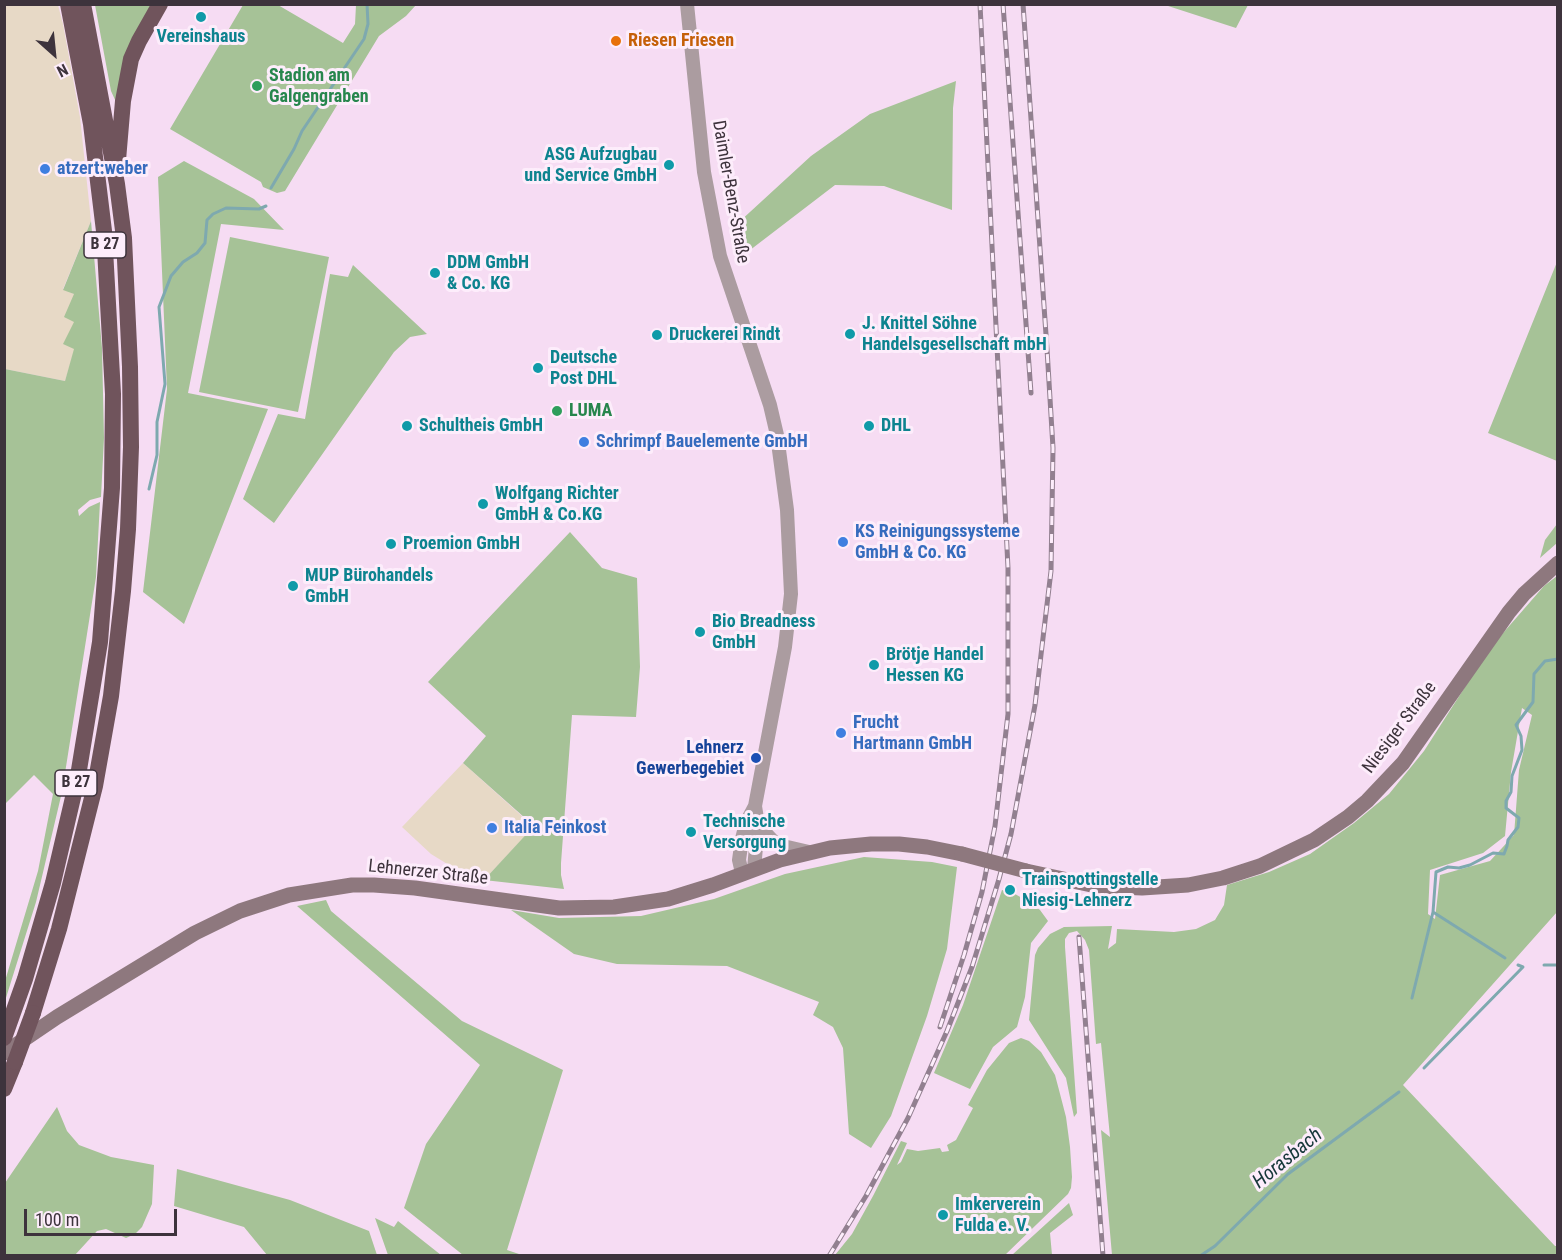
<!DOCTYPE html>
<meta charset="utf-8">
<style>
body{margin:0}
#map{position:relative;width:1562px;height:1260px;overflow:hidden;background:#f6dcf3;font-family:"Roboto Condensed",sans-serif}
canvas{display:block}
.frame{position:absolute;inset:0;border:6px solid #3d333c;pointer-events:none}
.north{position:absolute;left:24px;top:24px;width:60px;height:60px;-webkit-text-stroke:4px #fdedfb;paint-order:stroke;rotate:153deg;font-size:16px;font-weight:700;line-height:24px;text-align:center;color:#3d333c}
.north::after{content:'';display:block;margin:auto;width:21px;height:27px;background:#3d333c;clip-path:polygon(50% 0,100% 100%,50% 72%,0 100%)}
.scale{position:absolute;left:24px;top:1209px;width:153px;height:27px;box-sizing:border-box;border:3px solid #3d333c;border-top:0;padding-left:8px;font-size:18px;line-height:21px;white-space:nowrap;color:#3d333c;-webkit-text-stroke:4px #fdedfb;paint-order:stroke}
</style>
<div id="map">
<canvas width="1562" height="1260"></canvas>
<div class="frame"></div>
<div class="north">N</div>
<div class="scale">100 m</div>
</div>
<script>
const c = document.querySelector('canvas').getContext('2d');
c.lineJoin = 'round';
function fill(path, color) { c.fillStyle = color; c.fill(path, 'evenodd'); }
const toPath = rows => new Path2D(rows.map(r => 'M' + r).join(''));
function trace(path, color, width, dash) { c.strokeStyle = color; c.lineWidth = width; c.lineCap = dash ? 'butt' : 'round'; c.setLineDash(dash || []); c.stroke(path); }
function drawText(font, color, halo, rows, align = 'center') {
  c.font = font + ' "Roboto Condensed",sans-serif'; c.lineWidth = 6; c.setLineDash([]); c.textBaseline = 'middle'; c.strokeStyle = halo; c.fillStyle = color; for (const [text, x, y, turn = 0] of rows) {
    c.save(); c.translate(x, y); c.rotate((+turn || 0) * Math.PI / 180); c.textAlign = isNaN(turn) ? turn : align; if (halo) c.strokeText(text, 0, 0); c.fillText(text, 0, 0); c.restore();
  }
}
fill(toPath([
 [5,5,58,5,63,24,80,117,91,221,63,289,74,294,74,321,75,349,65,381,5,369],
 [463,763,534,827,484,880,470,878,431,854,402,827]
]), '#e7d9c6');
fill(toPath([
 [95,5,155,5,116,102,111,91],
 [243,5,278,5,343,43,355,24,356,5,416,5,406,16,379,36,285,191,277,193,263,187,261,182,170,129],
 [1165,5,1248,5,1236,28],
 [956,81,953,108,952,210,884,186,835,185,741,257,730,221,738,223,811,156,870,114],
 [184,161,254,199,284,230,221,224,188,393,268,409,184,624,143,592,167,389,158,177],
 [91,221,102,348,104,438,101,497,90,500,78,510,79,516,89,507,100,502,96,577,62,792,36,902,5,1001,5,981,38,871,53,794,34,775,5,804,5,369,65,381,74,349,63,344,74,322,64,317,74,294,63,290],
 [230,237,329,257,298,412,199,392],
 [1557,262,1557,461,1488,433],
 [353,265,427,334,410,337,394,352,274,523,243,499,278,414,305,419,330,274,348,277],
 [1557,524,1557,543,1540,558,1545,540],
 [570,532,602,568,637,578,640,667,636,717,572,715,561,863,561,875,564,889,484,880,534,826,463,763,486,736,428,682],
 [1557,576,1557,912,1403,1085,1555,1246,1557,1246,1557,1255,1112,1255,1101,1130,1110,1137,1101,1043,1096,1044,1089,950,1085,940,1077,931,1069,933,1065,939,1065,947,1077,1113,1074,1117,1066,1078,1029,1020,1035,955,1038,948,1050,934,1064,927,1112,926,1108,949,1116,943,1117,929,1174,932,1196,929,1215,920,1224,905,1227,885,1269,872,1310,854,1354,823,1389,794,1424,751,1490,648,1544,586],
 [1522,708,1532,715,1519,770,1514,835,1490,861,1440,875,1435,919,1428,914,1430,870,1483,853,1505,836,1511,772],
 [864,857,932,862,957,867,947,949,927,1016,891,1116,871,1148,849,1134,843,1048,833,1027,813,1015,819,1002,727,966,617,964,574,954,511,910,559,918,641,916,714,899,785,874],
 [1002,890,1015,894,1029,902,1040,910,1048,921,1031,943,1025,997,1017,1027,993,1047,970,1089,934,1073,963,1005],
 [326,900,331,911,462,1021,563,1070,507,1250,522,1255,463,1255,404,1208,426,1144,480,1065,297,906],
 [1021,1038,1029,1041,1041,1052,1055,1075,1059,1090,1066,1117,1070,1147,1072,1177,1071,1188,1068,1194,1005,1255,835,1255,852,1234,873,1196,901,1141,907,1143,897,1165,901,1162,907,1149,918,1151,940,1148,942,1152,949,1151,947,1145,956,1140,973,1108,968,1105,987,1070,1009,1043],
 [57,1107,67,1131,79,1145,111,1157,154,1165,152,1204,142,1227,135,1234,126,1238,106,1229,97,1231,75,1255,5,1255,5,1183],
 [177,1169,290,1200,369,1231,377,1255,267,1255,244,1227,174,1206],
 [1069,1203,1073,1215,1050,1233,1052,1255,1012,1255],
 [375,1218,394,1227,398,1221,441,1255,388,1255]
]), '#a6c297');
trace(toPath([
 [271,188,294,149,302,131,364,39,368,24,367,4],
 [149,489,157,455,157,422,165,384,159,307,171,276,183,262,197,253,205,243,207,220,213,214,226,208,259,209,266,206],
 [1505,958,1433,912,1436,872,1448,867,1459,868,1470,865,1493,853,1504,854,1507,846,1508,840,1518,827,1519,818,1506,808,1506,801,1511,792,1512,776,1522,750,1521,736,1516,725,1533,702,1534,674,1545,661,1558,659],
 [1544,965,1558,965],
 [1412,998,1433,912],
 [1424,1068,1523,967,1518,965],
 [1200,1256,1215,1246,1288,1174,1399,1092]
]), '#7ea9af', 3);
trace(toPath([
 [687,4,704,172,720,256,770,405,777,435,787,510,791,594,785,647,755,806,746,823,742,839,739,860,742,873],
 [758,825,773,841,783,846,809,852],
 [754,869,758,825,755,806]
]), '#ab9ca0', 14);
trace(toPath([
 [1026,871,1096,886,1142,888,1188,885,1223,878,1260,866,1314,840,1348,817,1367,801,1403,763,1509,612,1524,594,1558,563],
 [4,1053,57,1017,195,933,240,911,289,895,352,885,374,885,415,888,559,908,614,907,668,899,713,885,780,860,830,848,871,844,899,844,927,847,962,854]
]), '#8e787e', 15);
trace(toPath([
 [118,160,123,101,131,59,139,41,160,4],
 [33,1013,59,929,95,786,111,696,123,591,128,529,131,447,130,367,124,238,117,184,83,4],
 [4,1038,25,979,53,883,78,776,100,642,112,488,113,394,104,231,91,124,68,4],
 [4,1089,15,1062]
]), '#70545c', 16);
const rail = toPath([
 [1003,4,1031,393],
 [1079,937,1103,1256],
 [940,1027,964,955,982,892,995,826,1008,714,1008,568,980,4],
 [829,1256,866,1196,908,1118,947,1031,972,967,999,879,1011,834,1035,705,1051,571,1053,448,1047,349,1023,4]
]);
trace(rail, '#928090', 5);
trace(rail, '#fdedfb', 3, [9]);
trace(toPath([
 [962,854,1026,871]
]), '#8e787e', 15);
trace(toPath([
 [15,1062,33,1013]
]), '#70545c', 16);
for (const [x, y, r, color] of [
 [201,17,6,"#0f9aa8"],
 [616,41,6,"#e8710a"],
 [257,86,6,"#2e9e5b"],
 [669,165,6,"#0f9aa8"],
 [45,169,6,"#3f7fe0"],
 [435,273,6,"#0f9aa8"],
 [850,334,6,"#0f9aa8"],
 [657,335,6,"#0f9aa8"],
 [538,368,6,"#0f9aa8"],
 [557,411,6,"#2e9e5b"],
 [407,426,6,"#0f9aa8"],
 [869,426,6,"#0f9aa8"],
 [584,442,6,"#3f7fe0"],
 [483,504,6,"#0f9aa8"],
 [843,542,6,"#3f7fe0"],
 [391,544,6,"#0f9aa8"],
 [293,586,6,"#0f9aa8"],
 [700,632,6,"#0f9aa8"],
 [874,665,6,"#0f9aa8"],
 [841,733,6,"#3f7fe0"],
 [756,758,6,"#1a4fb4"],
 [492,828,6,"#3f7fe0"],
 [691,832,6,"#0f9aa8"],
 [1010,890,6,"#0f9aa8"],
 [943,1215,6,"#0f9aa8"]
]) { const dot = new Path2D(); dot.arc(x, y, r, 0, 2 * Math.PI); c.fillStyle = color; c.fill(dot); trace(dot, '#fdedfb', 2); }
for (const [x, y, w] of [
 [105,245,42],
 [76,783,42]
]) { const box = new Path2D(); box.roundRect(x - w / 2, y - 13, w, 26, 4.5); c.fillStyle = '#fdedfb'; c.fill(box); trace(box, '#3d333c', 1.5); }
drawText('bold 16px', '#3d333c', null, [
 ["B 27",105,245],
 ["B 27",76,783]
]);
drawText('bold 18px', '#0d838f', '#fdedfb', [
 ["Vereinshaus",201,37,"center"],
 ["ASG Aufzugbau",657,155,"right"],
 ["und Service GmbH",657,176,"right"],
 ["DDM GmbH",447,263],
 ["& Co. KG",447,284],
 ["J. Knittel Söhne",862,324],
 ["Handelsgesellschaft mbH",862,345],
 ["Druckerei Rindt",669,335],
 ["Deutsche",550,358],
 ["Post DHL",550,379],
 ["Schultheis GmbH",419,426],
 ["DHL",881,426],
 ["Wolfgang Richter",495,494],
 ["GmbH & Co.KG",495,515],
 ["Proemion GmbH",403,544],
 ["MUP Bürohandels",305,576],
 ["GmbH",305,597],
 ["Bio Breadness",712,622],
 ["GmbH",712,643],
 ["Brötje Handel",886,655],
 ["Hessen KG",886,676],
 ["Technische",703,822],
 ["Versorgung",703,843],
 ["Trainspottingstelle",1022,880],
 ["Niesig-Lehnerz",1022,901],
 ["Imkerverein",955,1205],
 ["Fulda e. V.",955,1226]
], 'left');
drawText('bold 18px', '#c56008', '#fdedfb', [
 ["Riesen Friesen",628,41]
], 'left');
drawText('bold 18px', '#27864d', '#fdedfb', [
 ["Stadion am",269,76],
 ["Galgengraben",269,97],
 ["LUMA",569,411]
], 'left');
drawText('bold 18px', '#366cbe', '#fdedfb', [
 ["atzert:weber",57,169],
 ["Schrimpf Bauelemente GmbH",596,442],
 ["KS Reinigungssysteme",855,532],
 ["GmbH & Co. KG",855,553],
 ["Frucht",853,723],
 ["Hartmann GmbH",853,744],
 ["Italia Feinkost",504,828]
], 'left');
drawText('18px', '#3d333c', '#fdedfb', [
 ["Daimler-Benz-Straße",730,192,80],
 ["Niesiger Straße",1400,728,-53],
 ["Lehnerzer Straße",428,873,6]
]);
drawText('bold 18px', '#164399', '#fdedfb', [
 ["Lehnerz",744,748],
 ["Gewerbegebiet",744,769]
], 'right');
drawText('italic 20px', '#163739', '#fdedfb', [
 ["Horasbach",1288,1159,-39]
]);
</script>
